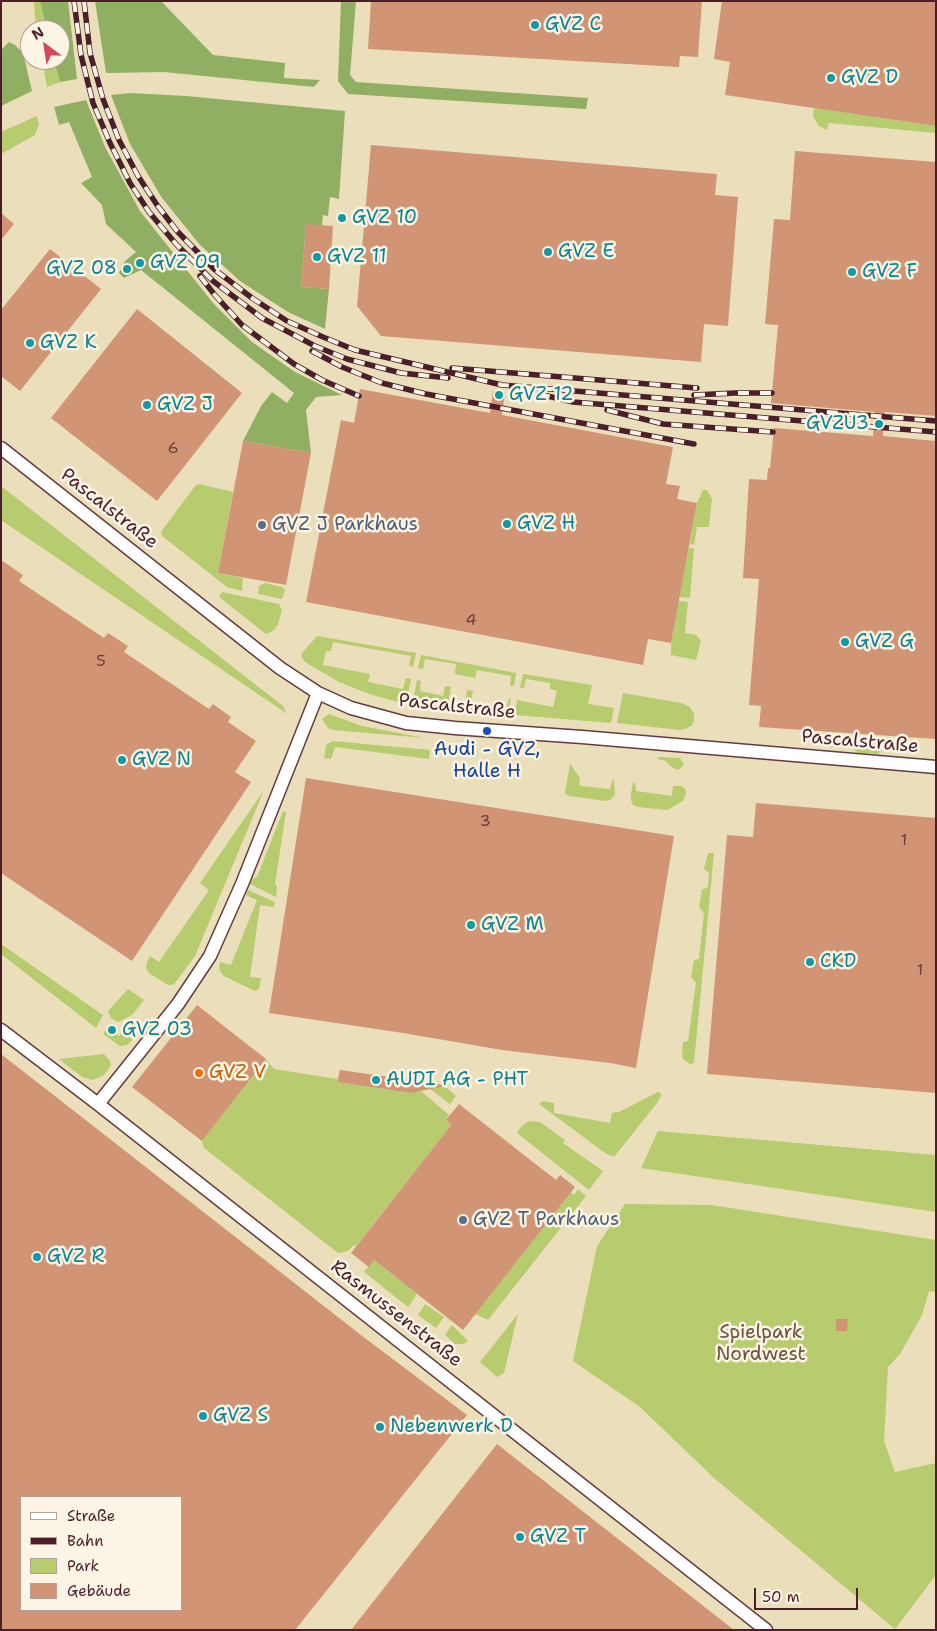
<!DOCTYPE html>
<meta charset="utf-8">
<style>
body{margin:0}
#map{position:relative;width:937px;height:1631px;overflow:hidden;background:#eadfba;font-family:"Shantell Sans",sans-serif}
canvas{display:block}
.frame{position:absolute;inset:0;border:2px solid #4a1f2b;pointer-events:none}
.legend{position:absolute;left:20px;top:1496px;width:162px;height:115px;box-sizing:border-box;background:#fcf5e5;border:1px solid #b59f9b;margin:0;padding:6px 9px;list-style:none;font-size:15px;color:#4a1f2b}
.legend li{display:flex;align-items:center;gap:10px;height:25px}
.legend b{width:25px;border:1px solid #b59f9b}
.north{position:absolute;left:20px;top:20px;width:50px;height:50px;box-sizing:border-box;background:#fcf5e5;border:1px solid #b59f9b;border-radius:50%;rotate:329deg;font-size:14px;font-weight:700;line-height:20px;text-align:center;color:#4a1f2b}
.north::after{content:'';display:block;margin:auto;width:18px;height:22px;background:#d1495b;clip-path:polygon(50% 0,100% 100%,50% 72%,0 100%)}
.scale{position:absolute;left:754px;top:1588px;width:104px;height:22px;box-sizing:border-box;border:2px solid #4a1f2b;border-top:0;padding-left:6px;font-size:15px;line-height:18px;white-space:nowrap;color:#4a1f2b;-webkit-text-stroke:4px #fcf5e5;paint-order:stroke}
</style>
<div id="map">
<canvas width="937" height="1631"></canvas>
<div class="frame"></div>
<ul class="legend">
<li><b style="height:6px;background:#fff"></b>Straße</li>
<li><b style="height:6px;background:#4a1f2b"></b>Bahn</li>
<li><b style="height:14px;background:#b7cb6f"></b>Park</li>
<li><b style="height:14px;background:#d19575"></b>Gebäude</li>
</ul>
<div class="north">N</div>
<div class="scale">50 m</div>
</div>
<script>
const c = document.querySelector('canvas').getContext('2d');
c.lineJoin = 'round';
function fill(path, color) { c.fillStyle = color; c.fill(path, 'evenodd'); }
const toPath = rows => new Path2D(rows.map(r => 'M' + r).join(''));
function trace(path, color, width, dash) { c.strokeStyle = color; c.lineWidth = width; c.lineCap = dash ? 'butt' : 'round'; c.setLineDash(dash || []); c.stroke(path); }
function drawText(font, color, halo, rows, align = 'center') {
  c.font = font + ' "Shantell Sans",sans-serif'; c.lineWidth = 5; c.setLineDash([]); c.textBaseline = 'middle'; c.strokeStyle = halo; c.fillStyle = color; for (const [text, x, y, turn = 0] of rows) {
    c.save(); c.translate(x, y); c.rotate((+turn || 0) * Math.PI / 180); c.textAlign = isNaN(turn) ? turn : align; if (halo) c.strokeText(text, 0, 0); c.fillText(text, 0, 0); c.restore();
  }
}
fill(toPath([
 [34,1,40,1,47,30,36,30],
 [42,60,54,60,60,82,47,87],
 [814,108,936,126,936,133,829,123,827,130,819,126,815,120,813,116],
 [37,116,39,124,35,135,1,154,1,132],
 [199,484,233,492,218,573,243,578,242,591,227,587,162,536,161,532,195,486],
 [1,486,283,706,286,713,1,520],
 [703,490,707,490,712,499,709,527,697,527,694,545,690,544,697,503],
 [689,548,694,548,690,598,679,597],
 [265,583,282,587,285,590,282,599,258,594,259,586],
 [222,592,279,604,282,610,278,624,274,630,266,634,219,597],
 [678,601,688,602,685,633,696,635,701,641,696,660,671,655,671,643],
 [317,636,416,653,413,667,409,666,411,656,333,642,331,651,326,651,323,665,370,674,368,682,403,689,406,678,411,679,406,704,376,696,359,690,339,682,305,662,301,656,303,652],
 [421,655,516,673,514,686,510,686,511,676,477,670,475,678,455,674,456,664,425,659,423,669,418,668],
 [523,674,592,685,588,704,614,708,611,723,515,715,517,700,553,707,557,691,550,689,550,683,526,679,524,688,520,688],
 [417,680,421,681,420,691,443,696,445,686,451,687,447,710,412,705],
 [467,690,473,691,471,702,506,708,509,699,511,699,508,715,464,711],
 [623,693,681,703,690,707,694,714,694,721,691,726,685,729,680,730,617,723],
 [329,714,362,726,425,738,333,730,328,728,322,719],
 [333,741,430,750,429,759,335,747,331,759,324,758,326,745],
 [853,748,882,750,878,754,858,753],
 [659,757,680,758,684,764,683,766,678,770,672,767,666,761,658,759],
 [570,764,580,778,579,784,580,786,610,789,612,781,614,779,615,794,613,797,610,800,606,801,569,796,565,793],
 [633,782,635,783,636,791,672,796,673,786,682,786,685,789,686,794,683,801,667,810,638,807,633,805,631,800,631,794],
 [264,790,195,956,175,983,172,985,168,985,149,973,146,968,147,962,150,956,159,962,209,890,200,883],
 [283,811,286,812,275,884,277,887,276,897,250,884,252,879,257,877],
 [708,853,714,853,694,1063,690,1064,683,1059,682,1055,683,1042,688,1041,696,983,691,977,694,960,699,959,704,913,699,907,702,890,708,887,709,873,704,869],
 [248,890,275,902,274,906,272,907,260,905,250,977,261,978,259,989,255,991,224,976,220,971,219,967,220,962,231,965,257,900,246,895],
 [1,944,103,1015,96,1028,1,954],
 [128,989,144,1000,132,1015,118,1022,111,1018,108,1011],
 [107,1028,119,1036,122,1032,133,1039,127,1045,120,1046,103,1034],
 [104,1054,110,1061,111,1065,110,1067,104,1075,93,1080,82,1077,59,1059],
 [266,1059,274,1069,337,1079,337,1082,411,1093,421,1091,449,1115,446,1120,451,1125,356,1246,354,1245,348,1251,338,1253,204,1148,202,1141],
 [430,1083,447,1088,456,1096,450,1104,430,1089],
 [658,1092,660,1092,661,1096,657,1103,614,1157,605,1153,539,1104,543,1101,554,1103,554,1113,610,1123,612,1113,619,1112],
 [529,1121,540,1122,565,1140,563,1143,603,1171,589,1190,517,1133,521,1127],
 [658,1131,936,1155,936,1212,641,1168],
 [578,1189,586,1196,488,1320,475,1314,571,1192,574,1195],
 [625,1204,711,1205,936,1240,936,1292,929,1291,922,1315,900,1354,888,1367,884,1441,895,1472,936,1463,936,1575,895,1629,714,1478,640,1407,573,1361,597,1246],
 [374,1260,417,1294,408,1307,364,1272],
 [425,1304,444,1317,436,1328,418,1315],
 [518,1314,504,1373,497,1377,480,1362],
 [452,1325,468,1341,464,1344,455,1344,445,1335]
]), '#b7cb6f');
fill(toPath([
 [40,1,68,1,77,79,60,82,54,60,60,60,60,30,47,30],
 [95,1,161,1,213,55,285,63,284,78,320,80,314,87,164,72,106,73],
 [341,1,356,1,350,75,356,82,588,98,586,109,348,94,338,81],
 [9,42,15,45,23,53,32,91,1,106,1,50],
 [130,93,186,96,345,111,339,199,330,197,328,216,323,215,322,225,306,225,301,287,329,289,325,329,288,312,240,281,200,245,162,198,130,144,111,95],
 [86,100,105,147,140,211,213,303,252,342,295,372,342,395,316,397,306,410,311,453,243,441,261,406,272,392,287,403,294,393,141,270,124,278,119,273,125,261,136,252,106,224,102,205,81,183,92,177,69,122,59,125,54,107]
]), '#91af62');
fill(toPath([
 [371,1,702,1,698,57,680,56,679,67,368,49],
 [722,1,936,1,936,126,725,95,730,62,714,59],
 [371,145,717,174,715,195,738,197,728,326,704,324,701,362,381,336,357,306],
 [795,151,936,162,936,416,885,412,883,436,936,441,936,739,759,727,761,706,749,705,759,579,743,578,749,479,767,480,768,468,770,468,774,428,873,436,875,412,771,403,778,325,765,324,774,219,790,220],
 [1,213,14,224,1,240],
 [306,224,333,226,329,289,301,287],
 [50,249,101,289,20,391,1,376,1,310],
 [137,309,242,393,157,501,51,418],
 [360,389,490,413,493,391,505,393,502,415,673,447,666,484,680,486,677,499,697,503,671,643,648,639,643,665,306,602,341,420,354,423],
 [243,441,311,453,286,585,218,573],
 [1,560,23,575,19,581,104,638,108,633,128,646,124,652,209,709,213,704,231,717,228,722,256,741,235,772,251,782,132,961,1,873],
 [306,778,674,836,636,1068,610,1063,502,1050,403,1033,269,1013],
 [756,803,936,818,936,1093,707,1074,727,835,753,837],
 [197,1005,266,1059,202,1141,132,1087],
 [1,1054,361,1335,467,1415,295,1630,1,1630],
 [21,1497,181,1497,181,1610,21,1610],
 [340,1070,445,1085,445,1086,411,1093,337,1082],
 [459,1104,556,1180,560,1175,575,1187,463,1330,374,1260,369,1267,351,1253,451,1125,446,1120],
 [836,1319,848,1319,847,1331,836,1331],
 [497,1444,734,1630,351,1630]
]), '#d19575');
const street = toPath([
 [1,448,280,668,318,693,351,708,406,723,455,728,582,737,936,767],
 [1,1030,98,1104,766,1630],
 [98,1104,178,1004,210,956,242,884,318,693]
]);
trace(street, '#623c40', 15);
trace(street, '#fff', 12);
const rail = toPath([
 [74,1,81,55,93,103,110,143,130,183,149,212,176,244,213,281,262,318,315,346,347,359,401,373,448,378],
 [84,1,90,53,103,99,119,140,138,176,157,205,177,231,214,269,252,298,287,321,323,337,355,350,502,385,936,421],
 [200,276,214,294,242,325,294,364,322,380,359,396],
 [312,351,342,367,382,383,426,394,694,444],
 [452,368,697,388],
 [539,394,573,402,936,432],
 [694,395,735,393,772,393],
 [607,410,663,424,773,432]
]);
trace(rail, '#4a1f2b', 5.5);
trace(rail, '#fcf5e5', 4, [11]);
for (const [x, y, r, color] of [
 [535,25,5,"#0f9aa8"],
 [831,78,5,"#0f9aa8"],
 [342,218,5,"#0f9aa8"],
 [548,252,5,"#0f9aa8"],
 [317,257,5,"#0f9aa8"],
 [140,263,5,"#0f9aa8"],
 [127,269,5,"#0f9aa8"],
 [852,272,5,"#0f9aa8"],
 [30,343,5,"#0f9aa8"],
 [499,395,5,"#0f9aa8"],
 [147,405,5,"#0f9aa8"],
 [879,424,5,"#0f9aa8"],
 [507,524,5,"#0f9aa8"],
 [262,525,5,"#5c6f8a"],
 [845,642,5,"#0f9aa8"],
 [487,731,5,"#1a4fb4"],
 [122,760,5,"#0f9aa8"],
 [471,925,5,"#0f9aa8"],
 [810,962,5,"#0f9aa8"],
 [112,1030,5,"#0f9aa8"],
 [199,1073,5,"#e8710a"],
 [376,1080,5,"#0f9aa8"],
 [463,1220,5,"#5c6f8a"],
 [37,1257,5,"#0f9aa8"],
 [203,1416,5,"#0f9aa8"],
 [380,1427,5,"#0f9aa8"],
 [520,1537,5,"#0f9aa8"]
]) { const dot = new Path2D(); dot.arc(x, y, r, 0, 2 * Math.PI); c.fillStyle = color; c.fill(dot); trace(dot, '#fcf5e5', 2); }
drawText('16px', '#6c3c3e', null, [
 ["6",173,449],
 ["4",471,621],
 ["5",101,662],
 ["3",485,822],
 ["1",904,841],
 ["1",920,971]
]);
drawText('19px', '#0d838f', '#fcf5e5', [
 ["GVZ C",545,25],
 ["GVZ D",841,78],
 ["GVZ 10",352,218],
 ["GVZ E",558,252],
 ["GVZ 11",327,257],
 ["GVZ 09",150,263],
 ["GVZ 08",117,269,"right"],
 ["GVZ F",862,272],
 ["GVZ K",40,343],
 ["GVZ 12",509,395],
 ["GVZ J",157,405],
 ["GVZU3",869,424,"right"],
 ["GVZ H",517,524],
 ["GVZ G",855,642],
 ["GVZ N",132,760],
 ["GVZ M",481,925],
 ["CKD",820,962],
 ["GVZ 03",122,1030],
 ["AUDI AG - PHT",386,1080],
 ["GVZ R",47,1257],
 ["GVZ S",213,1416],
 ["Nebenwerk D",390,1427],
 ["GVZ T",530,1537]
], 'left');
drawText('19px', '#4a1f2b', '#fcf5e5', [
 ["Pascalstraße",109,509,38],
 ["Pascalstraße",457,707,6],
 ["Pascalstraße",860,742,5],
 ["Rasmussenstraße",396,1314,38]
]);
drawText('19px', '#4e5e75', '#fcf5e5', [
 ["GVZ J Parkhaus",272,525],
 ["GVZ T Parkhaus",473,1220]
], 'left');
drawText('19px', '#164399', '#fcf5e5', [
 ["Audi - GVZ,",487,750],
 ["Halle H",487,772]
]);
drawText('19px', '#c56008', '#fcf5e5', [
 ["GVZ V",209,1073]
], 'left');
drawText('19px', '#6b533f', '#fcf5e5', [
 ["Spielpark",761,1333],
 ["Nordwest",761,1355]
]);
</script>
